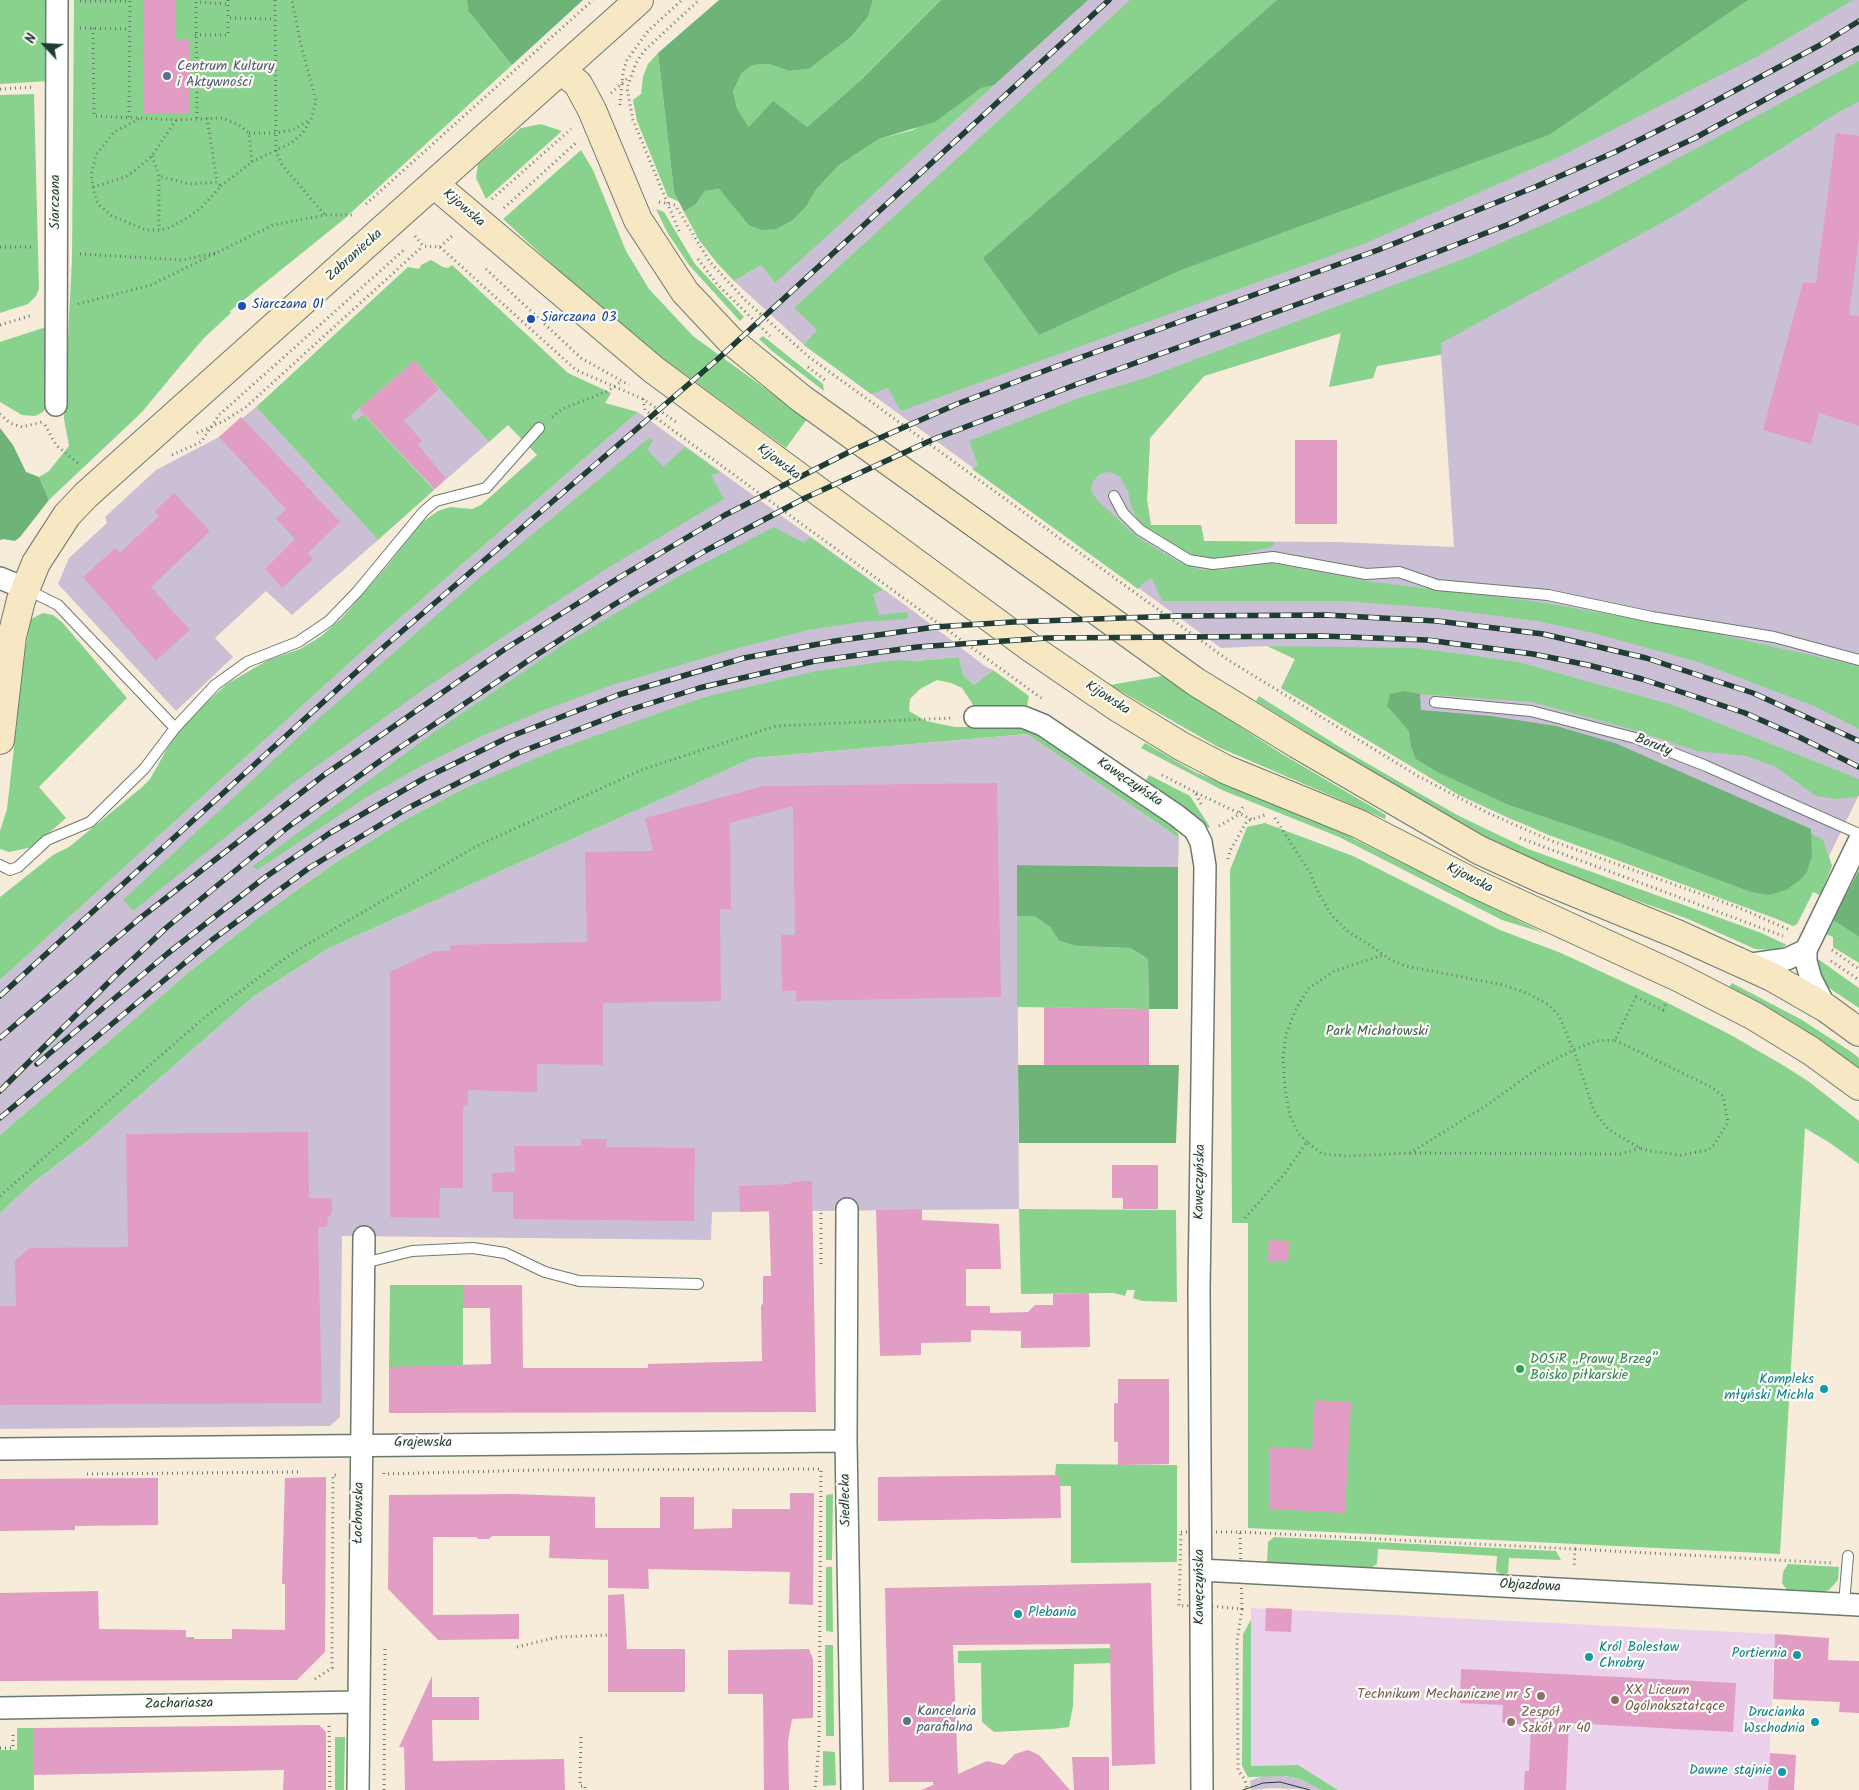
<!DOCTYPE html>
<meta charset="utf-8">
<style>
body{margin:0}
#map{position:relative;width:1859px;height:1790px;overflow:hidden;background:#f7ecda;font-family:Kalam,sans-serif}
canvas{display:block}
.north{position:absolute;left:20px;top:20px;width:50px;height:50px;-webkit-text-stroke:4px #fdfcf7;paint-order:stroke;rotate:295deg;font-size:14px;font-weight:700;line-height:20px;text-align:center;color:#1f3d34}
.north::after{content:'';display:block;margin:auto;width:18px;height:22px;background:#1f3d34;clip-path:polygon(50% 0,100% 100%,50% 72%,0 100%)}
</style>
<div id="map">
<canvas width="1859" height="1790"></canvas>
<div class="north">N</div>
</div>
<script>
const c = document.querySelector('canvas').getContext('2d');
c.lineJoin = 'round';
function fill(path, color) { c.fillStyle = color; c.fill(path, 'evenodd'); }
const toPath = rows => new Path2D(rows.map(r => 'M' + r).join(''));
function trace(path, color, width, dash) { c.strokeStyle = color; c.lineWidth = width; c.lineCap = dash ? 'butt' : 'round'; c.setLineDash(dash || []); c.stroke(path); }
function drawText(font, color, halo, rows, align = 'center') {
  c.font = font + ' Kalam,sans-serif'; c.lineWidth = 4.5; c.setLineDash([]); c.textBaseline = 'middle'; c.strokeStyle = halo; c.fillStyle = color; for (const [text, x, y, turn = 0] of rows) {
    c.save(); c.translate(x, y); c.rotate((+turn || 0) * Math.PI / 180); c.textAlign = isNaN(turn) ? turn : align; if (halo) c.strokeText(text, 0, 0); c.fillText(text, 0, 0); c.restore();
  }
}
fill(toPath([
 [1251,1608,1775,1634,1768,1790,1338,1790,1298,1765,1251,1766]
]), '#ebd1eb');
fill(toPath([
 [1044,0,1859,0,1859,795,1829,856,1832,866,1820,895,1813,892,1797,924,1793,926,1777,919,1510,819,1459,795,1281,688,1295,659,1267,646,1221,648,804,345,734,281,761,265,775,283],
 [1341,333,1329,387,1373,378,1377,366,1441,355,1454,547,1338,542,1204,541,1201,525,1151,525,1147,500,1150,438,1204,376],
 [414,361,489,442,434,490,363,414,355,421,351,416],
 [256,407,378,540,292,615,266,591,215,638,233,657,176,711,58,584,69,558,107,523,105,517,156,470,219,437],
 [638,412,912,610,986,667,993,670,974,685,963,675,959,657,915,661,704,697,463,789,403,821,335,863,259,917,189,972,0,1135,0,980,377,638],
 [1027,734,1179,838,1178,867,1017,865,1019,1209,712,1212,711,1240,342,1236,340,1417,330,1426,0,1429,0,1213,30,1185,86,1142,254,996,329,948,753,758],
 [1262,1776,1285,1776,1300,1779,1321,1790,1272,1788,1251,1790,1250,1781]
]), '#cbbfd5');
fill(toPath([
 [0,0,48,0,48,81,0,84],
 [74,0,467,0,468,11,512,65,343,220,230,311,231,313,204,338,181,365,142,412,49,500,39,477,49,471,69,446,64,419,72,259],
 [873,0,941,0,862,79,807,127,749,127,737,108,733,91,742,73,753,65,769,64,789,71,809,69,850,38,868,17],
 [1130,0,1277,0,983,258,1039,335,1181,270,1549,135,1748,0,1853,0,1758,56,1563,155,1366,243,901,411,888,388,871,394,804,345,817,330,794,308],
 [658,53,674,192,680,202,668,197,637,121,633,100,641,94,643,77,648,64],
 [1859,61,1859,102,1837,113,1674,216,1441,343,1442,354,1377,366,1373,378,1329,387,1341,333,1204,376,1150,438,1147,500,1151,525,1201,525,1204,541,1275,542,1272,547,1219,559,1203,559,1160,540,1138,520,1131,506,1128,491,1120,477,1111,472,1101,473,1093,481,1091,491,1098,501,1137,537,1177,561,1202,570,1224,570,1270,563,1373,582,1533,601,1690,628,1859,666,1859,729,1814,706,1698,662,1593,633,1537,621,1435,608,1343,601,1162,601,1152,578,1144,582,1138,589,972,469,978,465,969,441,1079,398,1148,377,1466,258,1600,200],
 [994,85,775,283,761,265,734,281,717,263,699,240,684,212,696,204,705,191,719,189,727,198,793,220,806,207,815,191,838,166,879,139,913,130,981,88],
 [34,94,39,289,36,296,28,304,0,313,0,95],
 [541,124,562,131,486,199,476,178,478,164,521,128],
 [581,150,593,170,626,251,649,289,693,336,807,419,786,448,653,351,568,279,503,219],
 [656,209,664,212,695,264,744,317,740,321,689,265,667,232],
 [431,260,443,267,448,268,452,265,568,373,611,393,605,403,638,412,377,638,0,980,0,897,53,855,69,847,141,788,150,779,171,742,188,719,227,684,268,660,300,649,320,637,342,618,387,566,421,523,438,511,450,507,472,509,481,505,537,455,508,425,489,442,414,361,351,416,355,421,363,414,434,490,378,540,256,407,408,267,419,269,421,265],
 [52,325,50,400,43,412,35,416,22,415,0,402,0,342],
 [763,336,823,384,824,391,772,351,759,339],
 [649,438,653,441,647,449,663,467,685,447,720,472,711,475,724,499,606,569,427,687,293,783,133,911,123,900,319,718,471,585],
 [774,527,804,543,810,537,883,590,873,594,879,615,908,612,907,619,861,622,808,630,742,647,612,685,544,710,484,735,425,764,365,798,257,870,253,866,433,733,567,642,679,576],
 [43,613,53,615,62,622,127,698,39,787,66,818,33,847,9,852,0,849,0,831,7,809,25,651,31,619],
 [1267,646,1417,648,1518,662,1673,705,1859,779,1859,795,1857,797,1836,799,1816,796,1776,767,1746,756,1697,751,1624,727,1532,702,1420,694,1405,691,1411,747,1416,759,1439,773,1509,805,1615,841,1751,892,1770,895,1812,856,1810,833,1823,840,1832,866,1820,895,1813,892,1797,924,1793,926,1777,919,1546,834,1459,795,1281,688,1295,659],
 [959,657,963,675,974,685,993,670,1029,696,1027,706,974,706,962,688,951,683,937,680,920,689,910,699,909,711,926,721,955,727,1013,727,1033,732,1170,824,1178,833,1179,838,1027,734,753,758,329,948,254,996,86,1142,30,1185,0,1213,0,1135,189,972,259,917,335,863,403,821,463,789,553,751,704,697,817,671,896,660,915,661],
 [1162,676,1282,754,1386,815,1385,819,1218,747,1110,685],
 [1259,696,1346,751,1457,815,1528,849,1759,932,1787,945,1775,950,1755,949,1688,919,1579,880,1515,853,1444,815,1339,752,1256,701],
 [1145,743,1195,772,1340,832,1544,933,1502,920,1339,837,1222,790,1141,748],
 [1149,775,1190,796,1210,827,1208,828,1200,819,1145,782],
 [1265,823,1353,856,1500,930,1561,953,1660,999,1729,1034,1781,1064,1808,1081,1859,1121,1859,1164,1830,1143,1805,1128,1780,1554,1248,1528,1248,1223,1232,1223,1230,870,1247,827],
 [1017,916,1034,916,1050,927,1059,941,1077,946,1130,948,1148,959,1149,1009,1017,1007],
 [1833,920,1859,937,1859,963,1833,947,1833,937,1826,934],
 [1818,959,1859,988,1859,1008,1826,986,1818,970],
 [1732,983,1802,1020,1850,1051,1859,1058,1859,1068,1795,1024,1729,987],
 [1019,1209,1176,1210,1177,1302,1142,1301,1133,1298,1135,1290,1127,1290,1125,1296,1114,1293,1021,1294],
 [390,1285,463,1285,463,1367,389,1367],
 [1056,1464,1177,1465,1177,1562,1071,1563,1071,1486,1060,1486,1060,1475,1055,1475],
 [833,1494,832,1560,826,1560,826,1495],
 [1274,1537,1556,1551,1561,1560,1509,1558,1508,1573,1502,1575,1496,1571,1497,1556,1378,1549,1377,1564,1371,1568,1267,1563,1268,1542],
 [1788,1564,1839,1567,1838,1580,1829,1590,1823,1592,1787,1590,1782,1583,1783,1572],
 [826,1567,832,1567,833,1632,826,1631],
 [1251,1620,1251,1766,1298,1765,1338,1790,1321,1790,1300,1779,1285,1776,1248,1777,1242,1766,1243,1634],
 [825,1645,833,1645,834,1736,826,1736],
 [1115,1648,1114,1663,1074,1664,1073,1706,1069,1727,1052,1729,994,1732,982,1722,981,1663,958,1663,958,1651],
 [17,1728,34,1728,34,1790,0,1790,0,1750,17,1750],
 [335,1737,345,1737,344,1790,335,1790],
 [823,1751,835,1752,836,1785,823,1786]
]), '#89d28e');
fill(toPath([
 [467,0,583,0,512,65,468,11],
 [719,0,873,0,868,17,850,38,809,69,789,71,769,64,753,65,742,73,733,91,737,108,749,127,773,101,807,127,862,79,941,0,1088,0,994,85,981,88,935,122,879,139,838,166,815,191,806,207,793,220,776,229,762,230,749,225,719,189,705,191,696,204,684,212,674,192,658,53],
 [1277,0,1748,0,1549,135,1181,270,1039,335,983,258],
 [0,428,13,445,26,472,39,477,49,500,20,537,15,541,3,539,0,540],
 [1405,691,1420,694,1421,710,1491,716,1556,726,1615,743,1811,829,1812,856,1807,872,1800,880,1786,890,1769,895,1751,892,1615,841,1509,805,1439,773,1416,759,1411,747,1409,731,1387,706,1390,694],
 [1017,865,1178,867,1178,1009,1149,1009,1148,959,1130,948,1077,946,1059,941,1050,927,1034,916,1017,916],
 [1859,870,1859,937,1833,920],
 [1018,1065,1179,1065,1176,1143,1019,1143]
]), '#6eb479');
fill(toPath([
 [144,0,176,0,175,39,190,39,190,113,143,113],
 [1836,133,1859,136,1859,238,1849,315,1859,316,1859,426,1819,413,1811,444,1763,430,1803,282,1816,283],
 [414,361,439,389,404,421,422,441,418,445,446,478,435,489,359,409],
 [241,417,340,522,308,553,305,550,313,559,282,588,265,569,295,539,276,519,286,509,219,437],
 [1295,440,1337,440,1337,524,1295,524],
 [174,493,210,531,151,587,190,630,156,661,83,577,115,548,120,553,159,516,155,511],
 [997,783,1001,997,796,1001,796,991,782,991,781,935,795,935,793,806,730,823,731,909,720,909,721,1001,603,1003,603,1065,537,1064,537,1092,468,1090,468,1106,463,1106,463,1188,440,1188,439,1218,390,1217,390,972,435,951,449,951,451,945,587,942,585,852,653,851,645,818,764,786],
 [1044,1007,1149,1009,1149,1065,1044,1065],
 [308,1132,309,1198,332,1198,332,1213,328,1217,327,1227,318,1227,322,1403,0,1405,0,1306,16,1306,15,1261,29,1248,128,1247,126,1134],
 [581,1139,607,1139,606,1147,695,1148,694,1221,513,1219,513,1192,492,1192,492,1173,515,1172,514,1146,581,1146],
 [1112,1165,1158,1165,1158,1209,1123,1209,1123,1198,1112,1198],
 [812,1181,816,1412,389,1413,389,1367,491,1364,490,1308,463,1308,463,1285,522,1285,523,1368,648,1368,648,1364,762,1361,761,1306,763,1303,763,1276,771,1276,769,1211,740,1212,739,1186,791,1184,791,1182],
 [922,1209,922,1220,999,1224,1001,1269,966,1269,966,1306,990,1306,990,1313,1028,1312,1035,1305,1053,1305,1053,1294,1089,1293,1090,1347,1021,1348,1021,1331,971,1330,971,1342,921,1343,921,1355,880,1356,876,1210],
 [1269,1240,1289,1241,1288,1262,1268,1261],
 [1118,1379,1169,1379,1169,1464,1118,1465,1118,1442,1114,1442,1114,1403,1118,1403],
 [1315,1400,1351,1402,1345,1513,1269,1509,1269,1447,1312,1449],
 [1060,1475,1061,1518,878,1521,878,1477],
 [326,1477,325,1652,297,1680,0,1681,0,1593,98,1591,99,1629,186,1630,186,1637,194,1637,194,1639,232,1639,232,1629,285,1630,285,1584,282,1584,285,1478],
 [158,1478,158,1525,75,1526,75,1530,0,1531,0,1479],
 [790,1493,814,1493,813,1605,789,1604,790,1572,648,1569,649,1589,608,1588,608,1560,549,1558,550,1536,492,1536,489,1539,478,1539,476,1537,433,1537,433,1615,519,1614,519,1639,438,1640,388,1589,389,1495,514,1494,595,1497,595,1528,660,1528,660,1497,694,1497,694,1529,732,1528,732,1509,790,1509],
 [1151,1583,1155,1764,1112,1766,1110,1644,953,1645,958,1774,987,1761,1004,1765,1015,1754,1028,1750,1039,1755,1070,1790,921,1790,933,1785,933,1782,889,1782,885,1588],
 [624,1594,627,1649,685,1649,685,1692,608,1692,608,1595],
 [1266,1608,1292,1609,1291,1632,1265,1631],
 [1775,1634,1829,1638,1828,1660,1859,1661,1859,1713,1839,1712,1840,1702,1773,1699],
 [809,1649,813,1659,813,1718,792,1719,788,1741,789,1790,764,1790,763,1694,728,1694,728,1650],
 [1461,1669,1736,1683,1733,1732,1569,1723,1566,1790,1524,1790,1525,1771,1529,1771,1531,1726,1502,1722,1503,1705,1460,1703],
 [432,1676,432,1697,479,1697,479,1720,432,1720,433,1761,564,1759,565,1790,405,1790,404,1747,399,1747],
 [319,1725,326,1732,326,1790,283,1790,284,1770,34,1775,34,1728],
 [1770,1753,1796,1755,1794,1790,1768,1790],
 [1072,1757,1109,1757,1109,1790,1074,1790]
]), '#e19dc3');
const lane = toPath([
 [1114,496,1123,513,1140,530,1189,560,1213,564,1273,557,1366,574,1399,572,1437,585,1548,595,1652,617,1774,637,1859,660],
 [28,590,58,605,175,728],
 [1435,702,1531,711,1635,738,1706,766,1859,834],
 [0,865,10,870,18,867,47,840,90,822,144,769,175,728,215,685,247,662,298,642,329,621,357,592,424,511,436,501,486,488,539,428],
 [364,1263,412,1251,473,1248,505,1253,545,1272,579,1281,698,1284],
 [1844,1604,1848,1556]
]);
const street = toPath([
 [56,405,57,0],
 [0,578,24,588],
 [975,717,1023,717,1043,725,1176,815,1195,830,1201,842,1205,866,1199,1290,1202,1790],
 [1745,965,1787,959,1806,950],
 [1826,1008,1811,979,1806,961,1806,950,1859,841],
 [847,1209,846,1441,852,1790],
 [0,1449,846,1441],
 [1201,1570,1859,1605],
 [0,1708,358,1702],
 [358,1790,364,1237]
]);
const secondary = toPath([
 [561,70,578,84,592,110,638,220,685,292,730,340,802,399,1196,682,1297,744,1479,850,1542,879,1677,934,1772,977,1826,1008,1859,1032],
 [434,184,654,370,1031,648,1117,707,1181,746,1227,770,1359,824,1476,884,1680,978,1754,1016,1811,1051,1859,1086],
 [0,740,12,636,21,600,36,563,67,515,86,495,639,0]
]);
trace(lane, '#6b7a6e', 12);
trace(street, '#6b7a6e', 24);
trace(secondary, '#6b7a6e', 30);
trace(toPath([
 [228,0,228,18,274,19],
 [275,0,276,151,282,165,325,215],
 [80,1,130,1],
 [80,28,130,29],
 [93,28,94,116,176,120,223,118,239,125,249,133,252,162,221,186],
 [195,35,228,35,228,18],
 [0,89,34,87],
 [611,93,629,77],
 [620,105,623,72,627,60,648,31,682,0],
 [129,117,130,0],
 [197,118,196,2,228,4],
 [207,118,217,182],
 [139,119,114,132,96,155,91,176,96,200,100,206,112,216,146,230,159,230,169,228,184,220,200,209,221,186,217,182,189,184,159,176],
 [249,133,276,133,292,130,308,121],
 [152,156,159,176,159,230],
 [252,162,291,143,302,134,311,119,316,101,300,41,292,0],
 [93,187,125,177,134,171,152,156,176,120],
 [492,199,571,129],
 [659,202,675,205,710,262,746,301,809,357,1228,660,1418,776,1488,813,1552,841,1737,907,1790,930],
 [366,204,593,0],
 [504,208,577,142],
 [679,231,633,120,627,88,636,63,644,51,699,0],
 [415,236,423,246,440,247,576,370,643,399,676,422],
 [0,247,34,247],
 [440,247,454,234],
 [80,254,183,260,215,253],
 [698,259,717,284,770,336],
 [486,269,581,358,629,385],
 [78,304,151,285,273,225,325,215,354,215],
 [0,325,33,315],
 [808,367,825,380],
 [643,399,645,410,1041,698],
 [0,414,10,423,22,427,42,422],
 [552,417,562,409,608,391,622,381],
 [45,425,56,445,80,465],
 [197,433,224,421,246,407,423,246],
 [172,455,201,442,219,415,406,248],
 [1162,775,1195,792],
 [1201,804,1195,792,1253,820],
 [1275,818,1310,873,1319,894,1332,916,1349,932,1371,946,1391,960,1406,966,1503,985,1529,994,1547,1004,1559,1015,1579,1065,1594,1111,1608,1129,1640,1148,1650,1151,1681,1155,1708,1150,1714,1145,1728,1122,1723,1096,1711,1087,1615,1040],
 [1219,826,1238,815,1244,805],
 [1520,838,1783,936],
 [1228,859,1230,851,1247,821,1265,815],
 [1832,950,1859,969],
 [1831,961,1859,980],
 [1307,1142,1298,1133,1290,1116,1285,1088,1283,1058,1286,1034,1296,1009,1308,989,1334,971,1383,955],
 [1410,1153,1620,1154,1640,1148],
 [0,1196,205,1017,291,954,475,847,641,770,776,726,952,718],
 [1245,1218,1285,1173,1307,1142,1322,1154,1348,1156,1410,1153,1487,1105,1537,1069,1573,1050,1596,1041,1615,1040,1636,997,1663,1010,1667,1001],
 [821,1264,821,1210],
 [384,1473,384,1474,539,1470,821,1469,819,1743,815,1790],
 [87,1474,299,1472],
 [1181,1532,1240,1532,1242,1609,1201,1605,1179,1606,1181,1532],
 [1240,1532,1575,1549,1574,1568],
 [1575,1549,1832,1563],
 [1242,1609,1237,1641,1238,1770,1245,1780,1247,1790],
 [517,1647,558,1637,610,1635],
 [315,1679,332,1668,333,1475,339,1475],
 [329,1726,330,1790],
 [581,1737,580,1786,585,1786,585,1790],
 [0,1748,13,1748,13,1731],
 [384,1790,385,1646]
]), '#6b7a6e', 3, [1, 4]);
trace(lane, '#fff', 10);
trace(street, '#fff', 21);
trace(secondary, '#f7e8c3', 28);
trace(toPath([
 [1243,1790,1263,1783,1280,1782,1310,1790]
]), '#1f3d34', 1);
const rail = toPath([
 [0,996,386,645,719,358,1109,0],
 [0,1038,139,919,324,775,505,649,620,577,725,515,857,448,957,404,1068,362,1378,250,1535,187,1615,152,1693,113,1822,44,1859,21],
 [37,1064,167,954,264,878,330,833,423,779,509,737,618,695,744,658,835,641,935,627,1013,622,1177,616,1326,615,1437,621,1543,634,1646,658,1753,693,1859,741],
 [0,1091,114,977,166,928,288,827,380,761,538,654,615,604,705,551,805,498,934,439,1080,383,1381,274,1509,224,1695,138,1859,48],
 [0,1118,212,940,309,868,408,808,518,753,626,711,699,688,815,661,917,647,1047,638,1323,636,1427,640,1533,654,1588,665,1642,679,1745,713,1797,736,1859,767]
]);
trace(rail, '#1f3d34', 5.5);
trace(rail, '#fdfcf7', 4, [11]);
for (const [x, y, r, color] of [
 [167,76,5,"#5c6f8a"],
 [242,306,5,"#1a4fb4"],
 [531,319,5,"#1a4fb4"],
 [1520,1369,5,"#2e9e5b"],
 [1824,1389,5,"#0f9aa8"],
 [1018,1614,5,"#0f9aa8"],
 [1797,1655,5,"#0f9aa8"],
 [1589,1657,5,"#0f9aa8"],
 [1541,1696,5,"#8d6e63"],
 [1615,1700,5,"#8d6e63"],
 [907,1721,5,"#5c6f8a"],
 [1511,1722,5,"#8d6e63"],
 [1815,1722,5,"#0f9aa8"],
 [1782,1772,5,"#0f9aa8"]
]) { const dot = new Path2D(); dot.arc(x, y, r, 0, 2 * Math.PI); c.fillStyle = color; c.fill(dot); trace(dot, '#fdfcf7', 2); }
drawText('14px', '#4e5e75', '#fdfcf7', [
 ["Centrum Kultury",177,68],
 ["i Aktywności",177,84],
 ["Kancelaria",917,1713],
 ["parafialna",917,1729]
], 'left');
drawText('14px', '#1f3d34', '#fdfcf7', [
 ["Siarczana",57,202,-90],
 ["Kijowska",463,209,41],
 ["Zabraniecka",355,256,-42],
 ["Kijowska",778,463,37],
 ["Kijowska",1107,699,33],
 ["Boruty",1653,746,21],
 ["Kawęczyńska",1129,783,34],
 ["Kijowska",1469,879,27],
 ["Kawęczyńska",1201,1182,-89],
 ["Grajewska",423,1444],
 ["Siedlecka",847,1500,-91],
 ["Łochowska",360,1513,-89],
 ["Kawęczyńska",1201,1587,-90],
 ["Objazdowa",1530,1587,3],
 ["Zachariasza",179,1705,-1]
]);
drawText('14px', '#164399', '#fdfcf7', [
 ["Siarczana 01",252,306],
 ["Siarczana 03",541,319]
], 'left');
drawText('14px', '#3a624a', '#fdfcf7', [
 ["Park Michałowski",1377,1033]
]);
drawText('14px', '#27864d', '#fdfcf7', [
 ["DOSiR „Prawy Brzeg”",1530,1361],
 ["Boisko piłkarskie",1530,1377]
], 'left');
drawText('14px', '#0d838f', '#fdfcf7', [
 ["Kompleks",1814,1381],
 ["młyński Michla",1814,1397],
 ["Plebania",1028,1614,"left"],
 ["Król Bolesław",1599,1649,"left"],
 ["Chrobry",1599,1665,"left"],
 ["Portiernia",1787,1655],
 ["Drucianka",1805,1714],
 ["Wschodnia",1805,1730],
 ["Dawne stajnie",1772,1772]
], 'right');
drawText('14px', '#785e54', '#fdfcf7', [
 ["XX Liceum",1625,1692],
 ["Ogólnokształcące",1625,1708],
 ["Technikum Mechaniczne nr 5",1531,1696,"right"],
 ["Zespół",1521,1714],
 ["Szkół nr 40",1521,1730]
], 'left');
</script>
